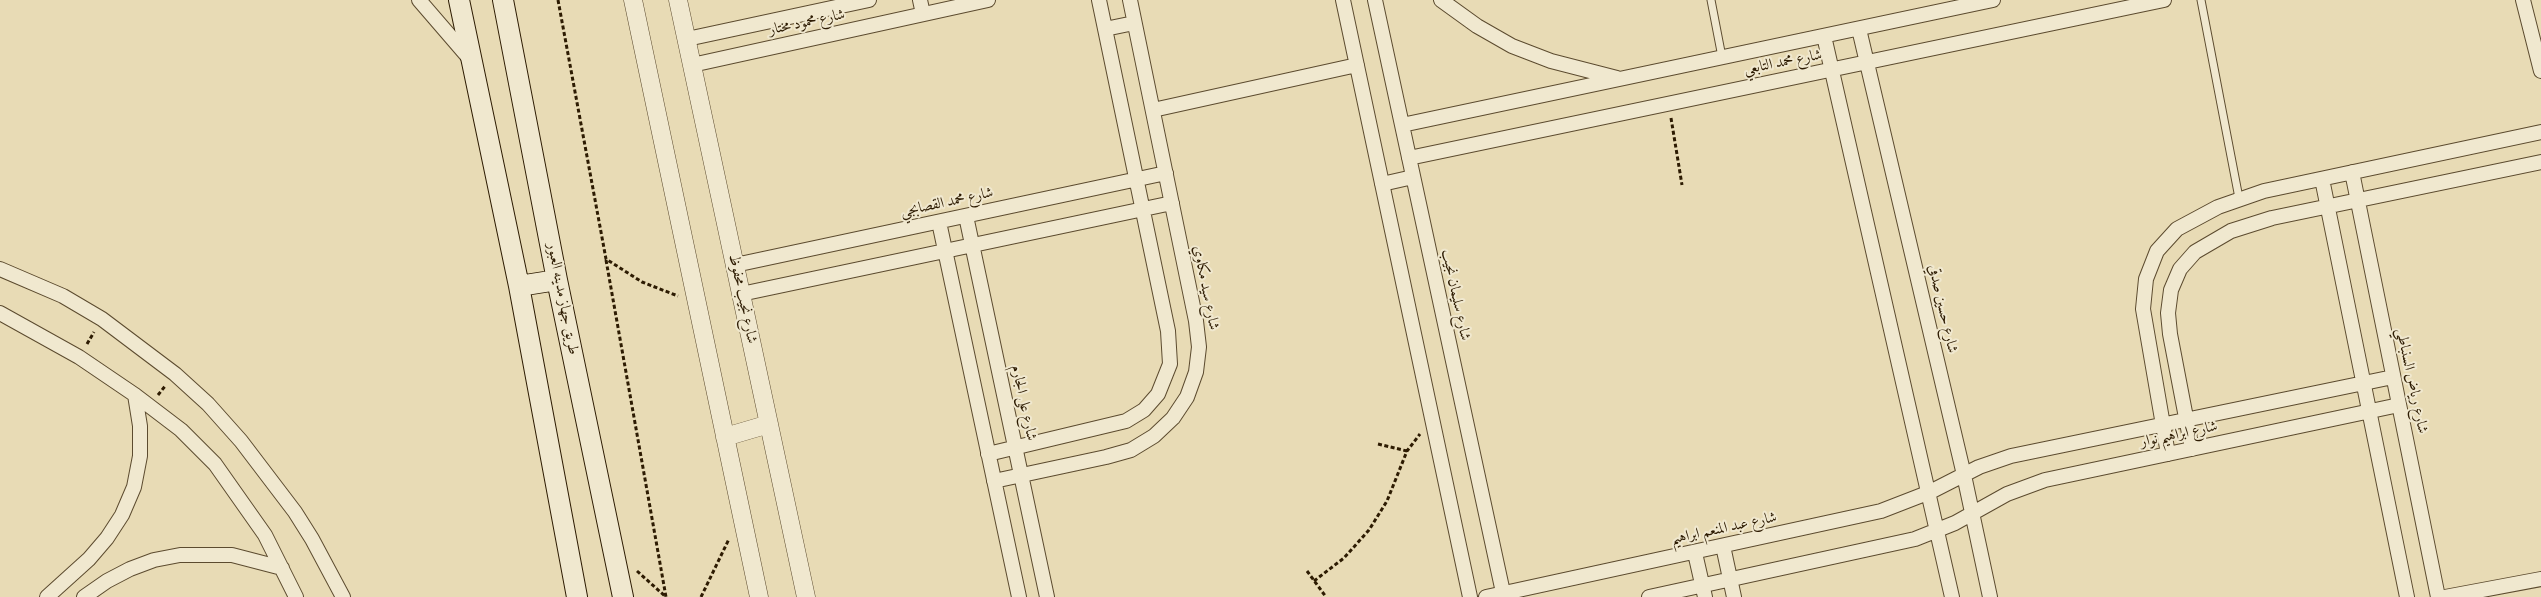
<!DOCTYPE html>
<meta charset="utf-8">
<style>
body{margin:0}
canvas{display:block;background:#e8dbb5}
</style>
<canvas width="2541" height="597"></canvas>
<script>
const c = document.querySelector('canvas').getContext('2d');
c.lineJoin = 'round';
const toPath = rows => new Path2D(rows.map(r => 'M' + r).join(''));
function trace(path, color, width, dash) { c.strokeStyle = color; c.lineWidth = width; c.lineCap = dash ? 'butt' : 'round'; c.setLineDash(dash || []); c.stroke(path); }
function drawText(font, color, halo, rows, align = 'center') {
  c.font = font + ' "IM FELL Double Pica",Amiri,serif'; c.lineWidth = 4; c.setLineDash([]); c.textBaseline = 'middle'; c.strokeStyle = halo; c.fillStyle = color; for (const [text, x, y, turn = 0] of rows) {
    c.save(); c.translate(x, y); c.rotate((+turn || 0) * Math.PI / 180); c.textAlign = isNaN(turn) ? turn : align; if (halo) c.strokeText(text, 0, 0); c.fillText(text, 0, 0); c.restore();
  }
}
const service = toPath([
 [1711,0,1722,57],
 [2201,0,2239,198]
]);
const minor = toPath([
 [419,0,469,58],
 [920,0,923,14],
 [1343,0,1470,597],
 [1375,0,1504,597],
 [1441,0,1477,26,1512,46,1551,61,1617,78],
 [2523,0,2541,71],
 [1105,29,1134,23],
 [1859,29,1964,475,1990,597],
 [1824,36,1952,597],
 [687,39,869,0],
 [692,65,988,0],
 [1153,110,1357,65],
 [1402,125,1993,0],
 [1409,158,2164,0],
 [2352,172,2438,597],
 [2322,179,2407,597],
 [1382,184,1413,177],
 [966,216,1047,597],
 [939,222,1019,597],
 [735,265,1166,173],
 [0,269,63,296,102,319,175,374,208,404,241,441,295,512,312,539,343,597],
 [741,294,1172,203],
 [0,313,79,357,135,395,181,430,215,464,265,535,296,597],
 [2192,449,2170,334,2168,313,2171,290,2180,269,2195,252,2231,231,2272,218,2541,162],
 [988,454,1126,421,1144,410,1158,394,1170,364,1168,331,1099,0],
 [2168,454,2143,309,2146,279,2157,251,2177,229,2218,207,2264,191,2541,132],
 [994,481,1106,457,1131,450,1154,436,1173,418,1187,397,1196,372,1199,347,1196,321,1130,0],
 [1723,546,1734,597],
 [1695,553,1705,597],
 [47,597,89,559,107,538,122,515,134,487,140,456,140,426,135,395],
 [84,597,107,581,130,569,154,560,180,555,232,555,282,568],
 [1486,597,1881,511,1930,492,1979,467,2011,456,2393,377],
 [1649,597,1915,539,1955,523,2007,494,2045,480,2399,405],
 [2445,597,2541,579]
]);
const tertiary = toPath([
 [633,0,759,597],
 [678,0,806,597],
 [725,437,769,424]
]);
const secondary = toPath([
 [459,0,519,286,577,597],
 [503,0,557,280,623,597],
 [519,286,557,280]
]);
trace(service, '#5c4b2f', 9);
trace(minor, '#5c4b2f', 16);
trace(tertiary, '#5c4b2f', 19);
trace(secondary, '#2d1b02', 22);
trace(toPath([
 [558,0,606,259,642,282,678,296],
 [1671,118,1682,185],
 [606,260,666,597],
 [87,344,94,332],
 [158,395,166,385],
 [1378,444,1407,451],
 [637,571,666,597],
 [1307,571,1326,597],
 [1314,581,1344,558,1369,530,1387,501,1407,451,1420,434],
 [701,597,729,539]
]), '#2d1b02', 3, [4, 2.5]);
trace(service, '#f0e8cf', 7);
trace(minor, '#f0e8cf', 14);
trace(tertiary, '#f0e8cf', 18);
trace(secondary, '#f0e8cf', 20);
drawText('15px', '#2d1b02', '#f0e8cf', [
 ["شارع محمود مختار",807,23,-12],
 ["شارع محمد التابعي",1783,63,-11],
 ["شارع محمد القصابجي",947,203,-12],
 ["شارع سيد مكاوي",1205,288,79],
 ["شارع سليمان نجيب",1455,295,78],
 ["طريق جهاز مدينه العبور",562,299,79],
 ["شارع نجيب محفوظ",742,299,78],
 ["شارع حسين صدقي",1942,309,77],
 ["شارع رياض السنباطي",2411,381,78],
 ["شارع على الجارم",1023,403,78],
 ["شارع ابراهيم نوار",2179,435,-12],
 ["شارع عبد المنعم ابراهيم",1724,529,-12]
]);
</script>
